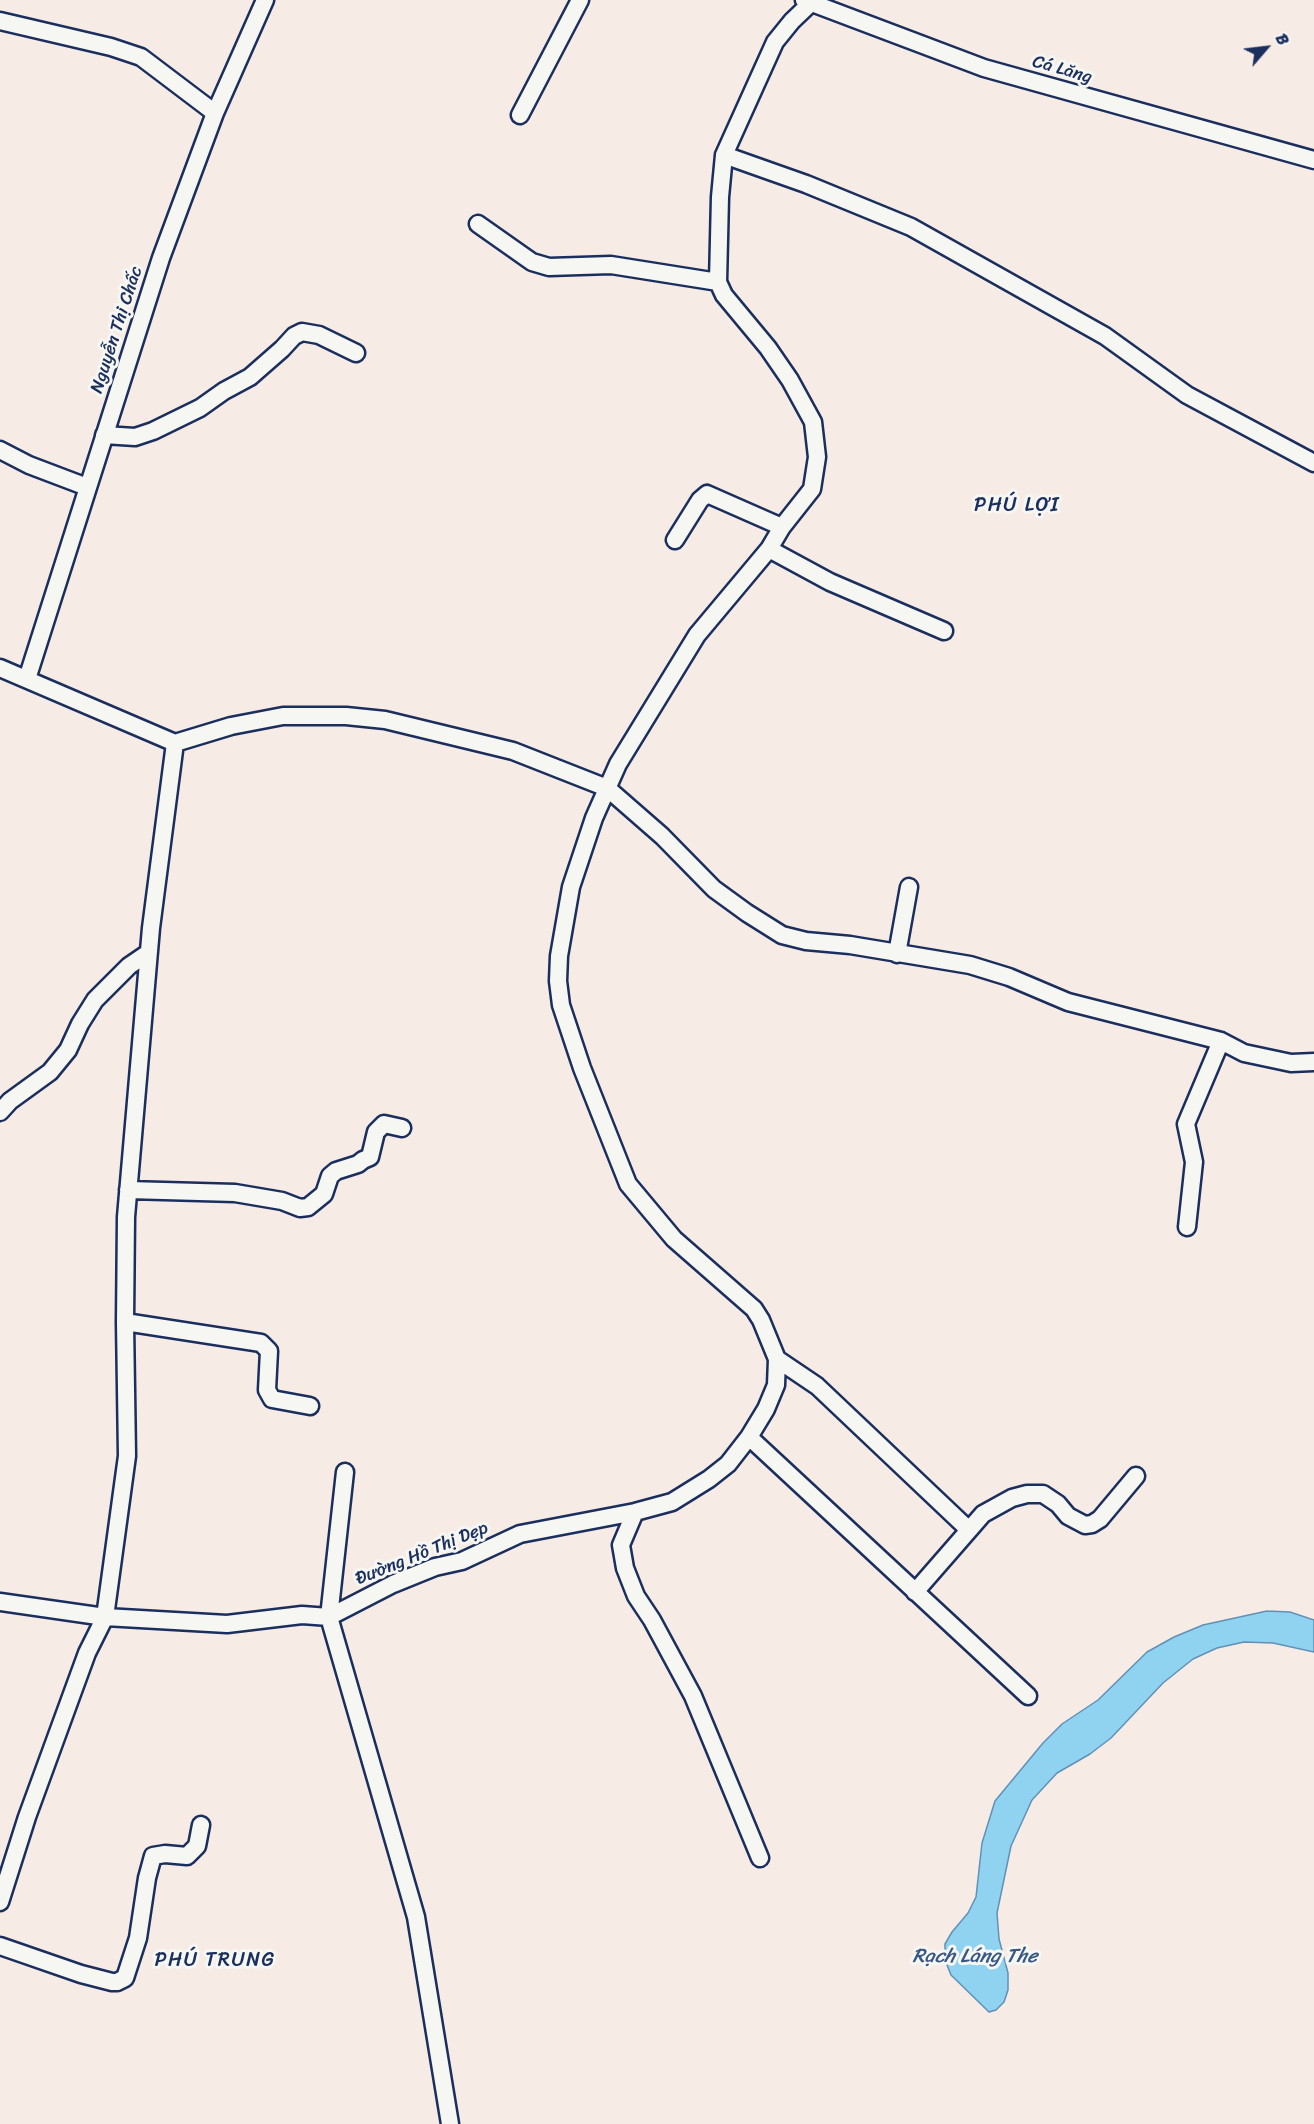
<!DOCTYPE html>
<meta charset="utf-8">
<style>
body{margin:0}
#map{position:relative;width:1314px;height:2124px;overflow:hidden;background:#f7ebe6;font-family:Sriracha,sans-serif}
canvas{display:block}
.north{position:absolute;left:1236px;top:18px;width:60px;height:60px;-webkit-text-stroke:4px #f6f6f2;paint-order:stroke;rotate:62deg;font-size:16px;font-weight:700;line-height:24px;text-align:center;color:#1b2f5e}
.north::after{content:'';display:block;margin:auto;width:21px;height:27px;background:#1b2f5e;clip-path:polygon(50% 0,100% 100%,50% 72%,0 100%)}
</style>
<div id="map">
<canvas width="1314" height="2124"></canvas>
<div class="north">B</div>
</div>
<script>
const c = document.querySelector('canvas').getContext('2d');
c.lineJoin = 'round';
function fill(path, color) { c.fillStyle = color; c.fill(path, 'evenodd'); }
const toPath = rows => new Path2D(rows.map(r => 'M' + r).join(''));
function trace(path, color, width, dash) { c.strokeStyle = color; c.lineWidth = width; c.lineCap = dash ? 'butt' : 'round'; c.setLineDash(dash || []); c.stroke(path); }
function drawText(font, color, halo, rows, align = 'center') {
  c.font = font + ' Sriracha,sans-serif'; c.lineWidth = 6; c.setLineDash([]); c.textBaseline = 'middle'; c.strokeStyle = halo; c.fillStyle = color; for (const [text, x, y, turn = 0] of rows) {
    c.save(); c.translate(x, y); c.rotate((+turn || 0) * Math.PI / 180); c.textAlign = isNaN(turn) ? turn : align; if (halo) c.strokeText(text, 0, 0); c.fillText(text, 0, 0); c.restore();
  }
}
const water = toPath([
 [1267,1611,1290,1612,1314,1620,1314,1652,1273,1643,1244,1642,1217,1648,1193,1659,1163,1683,1111,1738,1090,1754,1057,1773,1032,1800,1011,1846,997,1913,999,1939,1008,1973,1008,1990,1004,2002,996,2010,989,2012,951,1975,945,1960,945,1944,952,1932,968,1913,976,1897,982,1843,995,1801,1043,1743,1062,1724,1098,1700,1147,1652,1174,1637,1203,1625,1267,1611]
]);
fill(water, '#8fd3f1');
trace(water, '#6191b6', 1.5);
const street = toPath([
 [804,0,984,68,1314,160],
 [814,0,792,21,775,42,724,155,720,197,718,282,724,295,768,348,790,380,813,422,817,457,812,489,782,527,769,549,697,635,618,764,594,818,571,887,559,956,558,981,561,1005,582,1068,628,1184,674,1239,754,1309,761,1320,777,1359,817,1386,969,1530],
 [0,21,111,47,141,57,215,113],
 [520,115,580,0],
 [724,155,806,184,911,227,1105,336,1187,395,1314,463],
 [478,224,532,262,549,267,611,265,718,282],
 [104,435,135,437,153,431,200,408,224,391,250,377,282,349,294,336,302,332,319,335,356,353],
 [0,450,29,465,87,487],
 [675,540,700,500,707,494,782,527],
 [769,549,830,582,944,631],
 [0,668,175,743,151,928,126,1217,125,1322,127,1456,105,1617,87,1653,27,1817,0,1902],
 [27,679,161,258,215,113,265,0],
 [175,743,231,726,283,716,346,716,385,720,513,751,607,788,662,836,714,889,747,913,782,935,806,941,850,945,970,965,1009,977,1068,1002,1221,1041,1244,1053,1291,1063,1314,1062],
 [897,954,909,887],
 [0,1112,10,1101,50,1072,68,1050,80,1024,95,1000,129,966,148,953],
 [128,1190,235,1193,282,1201,300,1208,308,1207,324,1194,330,1176,336,1171,358,1164,363,1160,370,1157,376,1132,384,1124,402,1128],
 [1187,1227,1194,1162,1186,1124,1221,1041],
 [125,1322,261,1343,269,1351,267,1390,272,1399,310,1406],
 [749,1437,1028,1696],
 [345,1472,329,1617,416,1917,450,2124],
 [635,1512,621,1545,625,1568,636,1596,652,1620,693,1696,760,1858],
 [915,1592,983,1514,1012,1498,1027,1494,1043,1494,1058,1504,1068,1516,1085,1525,1092,1524,1100,1519,1136,1476],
 [0,1602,105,1617,227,1624,302,1615,329,1617,393,1584,435,1567,462,1561,520,1534,635,1512,672,1502,709,1479,728,1464,749,1437,766,1409,776,1385,777,1359],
 [0,1946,81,1974,112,1982,117,1982,125,1978,138,1938,147,1878,153,1856,165,1854,187,1856,197,1846,201,1825]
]);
trace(street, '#1b2f5e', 21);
trace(street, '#f6f6f2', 16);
drawText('18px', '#1b2f5e', '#f6f6f2', [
 ["Cá Lăng",1062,70,16],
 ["Nguyễn Thị Chấc",117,330,-72],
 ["Đường Hồ Thị Dẹp",422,1554,-22]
]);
c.letterSpacing = '1.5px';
drawText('20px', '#1b2f5e', '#f6f6f2', [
 ["PHÚ LỢI",1017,506],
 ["PHÚ TRUNG",215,1961]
]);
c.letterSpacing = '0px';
drawText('italic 20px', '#385883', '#f6f6f2', [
 ["Rạch Láng The",975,1957]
]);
</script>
